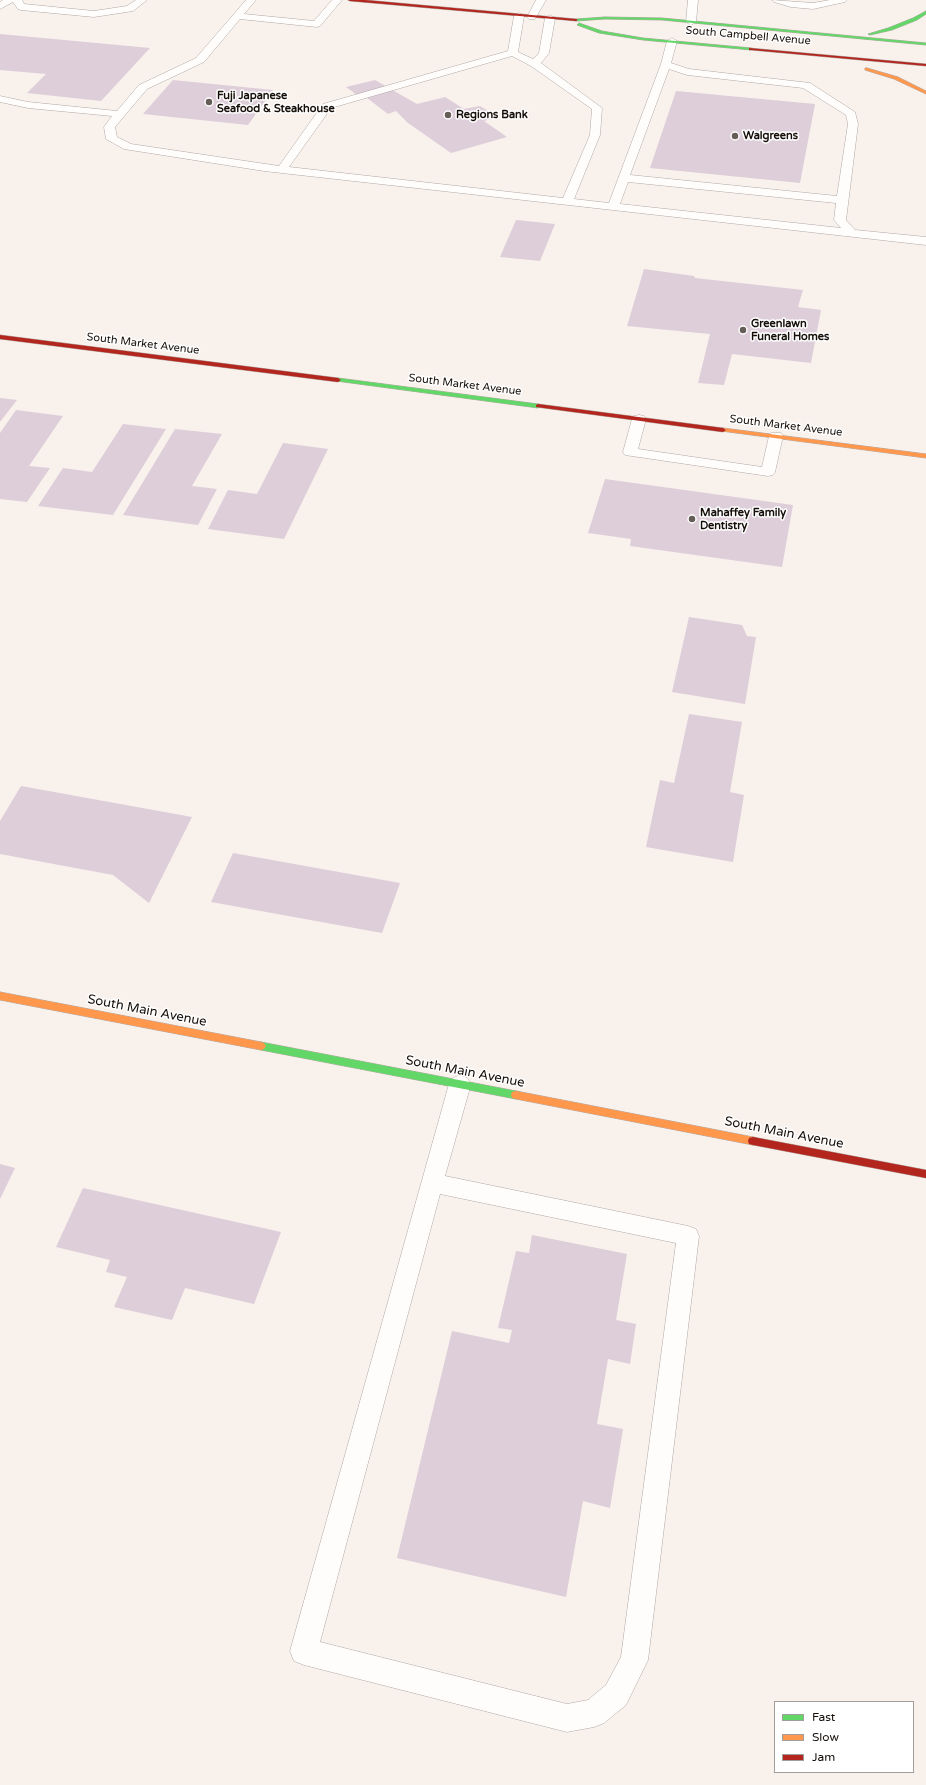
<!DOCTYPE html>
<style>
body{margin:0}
#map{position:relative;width:926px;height:1785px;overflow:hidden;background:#f9f1ec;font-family:"Varela Round",sans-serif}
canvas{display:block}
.legend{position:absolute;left:774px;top:1701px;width:140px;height:72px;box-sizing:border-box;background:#fff;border:1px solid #a19f9d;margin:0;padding:5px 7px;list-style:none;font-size:12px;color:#150e09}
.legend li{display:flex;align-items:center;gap:8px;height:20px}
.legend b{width:20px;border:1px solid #a19f9d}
</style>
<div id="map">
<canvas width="926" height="1785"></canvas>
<ul class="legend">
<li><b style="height:5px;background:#63d668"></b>Fast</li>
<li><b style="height:5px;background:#ff974d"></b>Slow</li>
<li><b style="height:5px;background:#b3261e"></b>Jam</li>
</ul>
</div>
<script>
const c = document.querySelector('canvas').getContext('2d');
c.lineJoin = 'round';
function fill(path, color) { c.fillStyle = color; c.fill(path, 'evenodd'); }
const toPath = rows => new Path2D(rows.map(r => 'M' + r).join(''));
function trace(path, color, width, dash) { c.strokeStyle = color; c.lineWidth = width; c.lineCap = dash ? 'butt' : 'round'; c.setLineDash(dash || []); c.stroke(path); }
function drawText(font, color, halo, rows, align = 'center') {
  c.font = font + ' "Varela Round",sans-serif'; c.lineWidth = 3; c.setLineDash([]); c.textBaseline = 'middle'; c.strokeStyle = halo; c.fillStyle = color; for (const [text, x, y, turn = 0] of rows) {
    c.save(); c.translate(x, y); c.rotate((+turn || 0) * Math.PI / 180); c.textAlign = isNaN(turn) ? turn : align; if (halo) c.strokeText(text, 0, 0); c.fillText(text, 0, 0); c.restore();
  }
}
fill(toPath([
 [0,34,150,48,101,101,27,93,46,74,0,70],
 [173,80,273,90,248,125,143,114],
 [375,80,417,104,445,97,464,109,480,106,498,117,484,121,507,137,451,153,408,123,396,111,388,114,367,98,361,98,346,87],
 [676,91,815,104,800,183,650,168],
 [516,220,555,224,540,261,500,257],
 [644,269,694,276,695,278,803,290,798,307,821,310,811,363,732,354,724,385,698,383,710,334,627,326],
 [0,398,17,400,0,422],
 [16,410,63,416,29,466,50,468,27,502,0,499,0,433],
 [123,424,166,429,113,515,38,506,63,468,92,472],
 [175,429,222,434,192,486,217,489,198,525,123,515],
 [283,443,328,449,284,539,208,529,228,490,257,494],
 [605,479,793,505,782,567,630,546,631,539,588,533],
 [689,617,742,625,747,636,756,637,745,704,672,692],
 [689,714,742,722,730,792,744,795,733,862,646,847,660,780,674,783],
 [21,786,192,817,149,903,113,875,0,854,0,821],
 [233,853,400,883,382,933,211,902],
 [0,1164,15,1168,0,1199],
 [83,1188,281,1232,254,1304,185,1288,172,1320,114,1307,127,1277,106,1272,110,1260,56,1247],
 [532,1235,627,1254,616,1320,636,1324,630,1364,608,1359,597,1424,623,1429,610,1508,583,1501,566,1597,397,1558,452,1331,509,1343,512,1330,498,1328,516,1251,529,1253]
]), '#deceda');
const lane = toPath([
 [3,0,22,0,24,4,94,11,127,6,136,0,147,0,133,11,94,17,21,10,18,9,13,2,0,9,0,2,3,0],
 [246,0,256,0,244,14,314,21,332,0,342,0,320,26,317,27,240,19,204,62,147,89,115,127,117,137,131,144,279,166,323,104,508,51,514,16,519,13,524,16,518,52,533,59,539,53,545,18,550,15,555,18,549,53,541,63,602,108,600,135,574,199,609,203,661,64,667,41,672,38,677,41,671,63,689,69,810,83,855,112,858,124,846,220,855,230,926,237,926,245,264,171,124,149,106,139,104,127,112,116,28,108,0,102,0,96,28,102,117,111,139,85,196,58,246,0],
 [512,56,531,66,592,109,590,135,563,198,289,167,331,108,512,56],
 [669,69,687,75,803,88,846,115,848,124,837,196,630,175,669,69],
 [628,182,836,203,834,220,841,228,620,204,628,182],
 [536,0,546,0,535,19,529,19,527,17,536,0],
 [688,0,698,0,696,22,691,25,686,22,688,0],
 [772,0,813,3,830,0,847,0,845,2,813,9,791,7,774,2,772,0],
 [639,415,644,416,646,419,638,449,762,467,769,436,771,433,781,433,783,436,775,472,773,475,768,476,625,455,623,452,632,419,634,416,639,415],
 [460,1075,467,1078,471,1084,445,1176,688,1226,696,1229,699,1236,648,1660,626,1705,604,1723,594,1727,567,1732,304,1665,294,1661,290,1651,449,1084,453,1078,460,1075],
 [440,1194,676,1243,621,1657,606,1685,588,1700,567,1704,320,1642,440,1194]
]);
const fast = toPath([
 [926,11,926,14,917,20,892,30,870,35,868,34,888,28,913,18,926,11],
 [605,17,662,18,926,43,926,45,662,20,605,19,576,21,574,20,576,19,605,17],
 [579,23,602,31,643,38,751,48,753,49,751,50,643,40,599,33,577,25,579,23],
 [338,378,538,404,541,406,538,408,336,381,335,380,338,378],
 [261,1042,516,1091,520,1092,521,1095,520,1098,516,1099,261,1050,258,1049,256,1046,258,1043,261,1042]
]);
const slow = toPath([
 [867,68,898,77,926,91,926,94,894,79,865,70,865,68,867,68],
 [723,428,926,454,926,458,721,431,721,429,723,428],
 [0,992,261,1042,264,1043,266,1046,264,1049,261,1050,0,1000,0,992],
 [516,1091,753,1137,757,1138,758,1141,757,1144,753,1145,516,1099,512,1098,511,1095,512,1092,516,1091]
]);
const jam = toPath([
 [348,0,365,0,576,19,578,20,576,21,350,1,348,0],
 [749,48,926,64,926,66,751,50,749,50,749,48],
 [0,335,338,378,341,380,338,382,0,339,0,335],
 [538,404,723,428,726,430,723,432,536,407,536,405,538,404],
 [753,1137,926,1170,926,1178,753,1145,749,1144,748,1141,749,1138,753,1137]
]);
trace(lane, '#b0a8a4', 1);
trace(fast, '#b0a8a4', 1);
trace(slow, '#b0a8a4', 1);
trace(jam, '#b0a8a4', 1);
fill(lane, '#fefdfc');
fill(fast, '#63d668');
fill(slow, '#ff974d');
fill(jam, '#b3261e');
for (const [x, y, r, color] of [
 [209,102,4,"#655d58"],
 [448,115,4,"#655d58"],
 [735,136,4,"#655d58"],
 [743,330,4,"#655d58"],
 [692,519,4,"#655d58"]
]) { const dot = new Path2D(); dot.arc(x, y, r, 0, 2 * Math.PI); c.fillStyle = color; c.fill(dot); trace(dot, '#fff', 1.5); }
drawText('11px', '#150e09', '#fff', [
 ["South Campbell Avenue",748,36,5],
 ["South Market Avenue",143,344,7],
 ["South Market Avenue",465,385,7],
 ["South Market Avenue",786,426,7]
]);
drawText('bold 11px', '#150e09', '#fff', [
 ["Fuji Japanese",217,96],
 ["Seafood & Steakhouse",217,109],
 ["Regions Bank",456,115],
 ["Walgreens",743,136],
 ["Greenlawn",751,324],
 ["Funeral Homes",751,337],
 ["Mahaffey Family",700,513],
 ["Dentistry",700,526]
], 'left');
drawText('13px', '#150e09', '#fff', [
 ["South Main Avenue",147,1011,11],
 ["South Main Avenue",465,1072,11],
 ["South Main Avenue",784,1133,11]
]);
</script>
